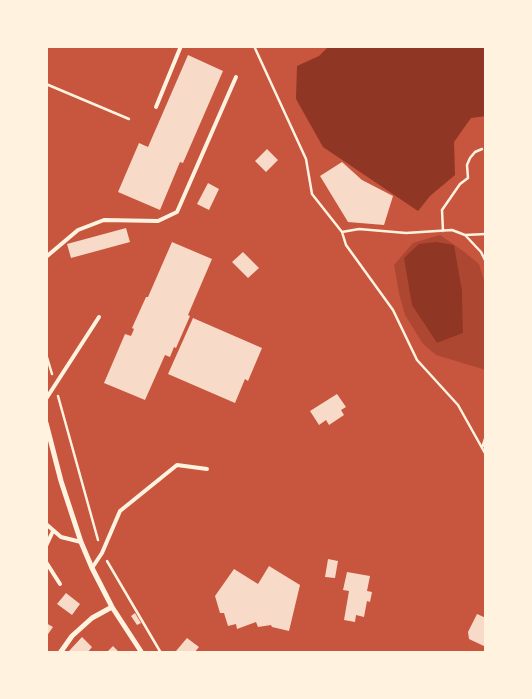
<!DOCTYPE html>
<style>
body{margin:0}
#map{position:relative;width:532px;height:699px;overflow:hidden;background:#c8553d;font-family:Inter,sans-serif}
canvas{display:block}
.frame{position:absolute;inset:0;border:48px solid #fff3e0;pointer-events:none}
</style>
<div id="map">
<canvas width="532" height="699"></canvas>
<div class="frame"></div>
</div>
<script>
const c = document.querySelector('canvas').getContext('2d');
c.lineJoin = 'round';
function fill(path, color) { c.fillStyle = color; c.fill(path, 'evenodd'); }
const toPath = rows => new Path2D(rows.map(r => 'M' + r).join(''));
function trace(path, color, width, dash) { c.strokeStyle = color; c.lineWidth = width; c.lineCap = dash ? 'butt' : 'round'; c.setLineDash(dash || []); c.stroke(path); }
fill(toPath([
 [440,235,463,251,479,264,486,287,486,370,436,355,423,344,405,315,399,293,394,265,413,243],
 [462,291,463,333,437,343]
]), '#ae4732');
fill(toPath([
 [329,46,486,46,486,116,471,118,454,142,455,175,430,196,418,211,323,147,296,99,297,66,319,56],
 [436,242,454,245,462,291,463,333,437,343,412,305,404,258,419,244]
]), '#8f3625');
fill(toPath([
 [188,55,223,71,183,163,180,162,160,210,118,192,139,143,148,147],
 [267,149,278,160,266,172,255,161],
 [342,162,362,180,393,196,384,225,348,222,320,176],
 [208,183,219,189,209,210,197,204],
 [126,228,130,242,71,258,67,244],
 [172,242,212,259,188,315,190,316,176,348,174,347,170,357,165,355,145,400,104,383,125,334,131,336,134,329,132,328,146,297,148,297],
 [243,252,259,268,248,278,232,262],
 [193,318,262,348,248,381,245,379,235,403,168,374],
 [337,394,346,407,341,410,344,415,329,425,326,420,319,425,310,411],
 [328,559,338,561,335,578,325,577],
 [269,566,300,585,289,631,272,627,271,625,258,627,256,622,237,629,236,624,228,626,224,613,220,613,215,596,234,569,258,584],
 [347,572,370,576,367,591,372,592,370,602,367,601,364,617,356,615,355,622,344,620,349,591,343,590],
 [66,593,80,604,72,615,57,604],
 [135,613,141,623,137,625,131,616],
 [477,614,486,618,486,647,469,639,468,632],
 [46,623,53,627,46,637],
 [82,637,92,647,87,653,71,653,69,651],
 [187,638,199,647,194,653,178,653,176,651],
 [113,646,120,653,106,653]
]), '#f7dbc8');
trace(toPath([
 [254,46,306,159,312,194,342,232,346,245,393,310,417,360,458,405,486,455],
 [46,84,129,119],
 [443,231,442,210,460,184,468,178,467,165,470,158,475,152,482,149],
 [342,232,359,229,406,233,452,230,465,235,486,234],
 [465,235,481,252,486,262],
 [46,354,52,374],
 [58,396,98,540],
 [482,448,486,436],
 [107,561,161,653]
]), '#fff3e0', 2.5);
trace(toPath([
 [156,107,181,46],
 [46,257,78,230,104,220,158,221,177,212,236,77],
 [46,399,99,317],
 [46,524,61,537,81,542],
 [46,546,53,531],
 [46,562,60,584],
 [92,568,102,553,120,511,177,465,207,469]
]), '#fff3e0', 4);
trace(toPath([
 [46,423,61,481,81,542,92,568,112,607,142,653],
 [60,653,72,636,92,618,112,607]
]), '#fff3e0', 5);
</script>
